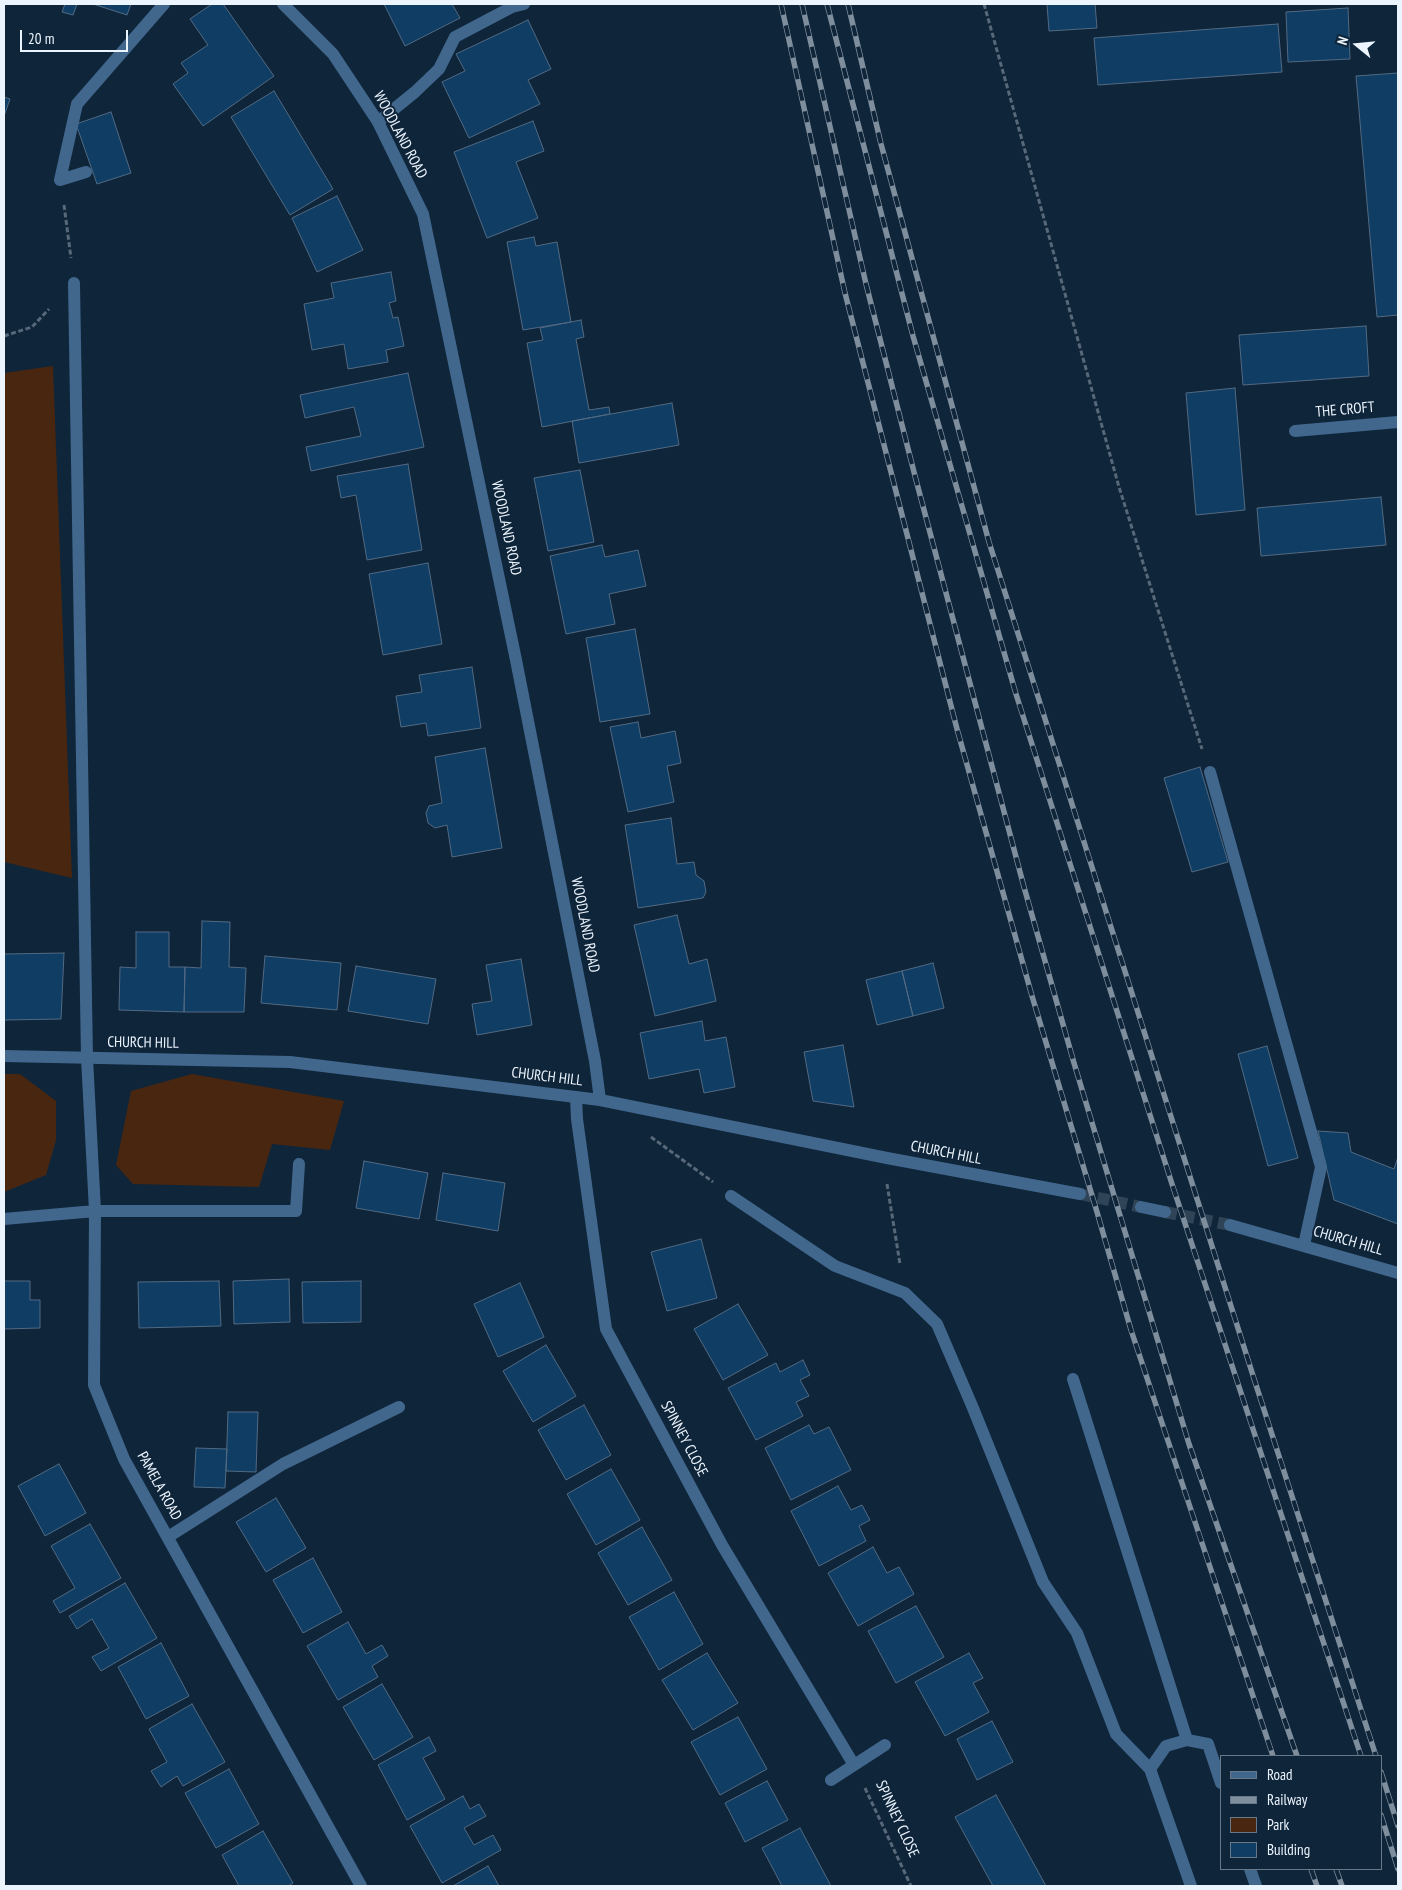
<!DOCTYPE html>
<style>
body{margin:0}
#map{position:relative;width:1402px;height:1890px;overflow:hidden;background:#0f253a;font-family:"PT Sans Narrow",sans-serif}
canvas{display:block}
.frame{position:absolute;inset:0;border:5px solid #ecf4fd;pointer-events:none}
.legend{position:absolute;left:1220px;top:1755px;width:162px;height:115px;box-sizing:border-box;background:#0f253a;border:1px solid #677888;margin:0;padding:6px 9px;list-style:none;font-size:15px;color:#ecf4fd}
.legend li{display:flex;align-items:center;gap:10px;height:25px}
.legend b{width:25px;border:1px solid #677888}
.north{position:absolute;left:1332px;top:20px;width:50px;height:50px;-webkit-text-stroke:4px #0f253a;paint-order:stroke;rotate:287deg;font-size:14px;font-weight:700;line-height:20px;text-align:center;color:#ecf4fd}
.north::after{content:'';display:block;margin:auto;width:18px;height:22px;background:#ecf4fd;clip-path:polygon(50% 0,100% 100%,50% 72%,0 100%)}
.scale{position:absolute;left:20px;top:30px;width:108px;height:22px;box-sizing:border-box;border:2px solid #ecf4fd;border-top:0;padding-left:6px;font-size:15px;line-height:18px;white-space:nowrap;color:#ecf4fd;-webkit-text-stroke:4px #0f253a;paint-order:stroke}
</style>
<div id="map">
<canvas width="1402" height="1890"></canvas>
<div class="frame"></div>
<ul class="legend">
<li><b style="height:6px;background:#41678d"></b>Road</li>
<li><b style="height:6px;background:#7f8e9d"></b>Railway</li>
<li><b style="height:14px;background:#492610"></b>Park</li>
<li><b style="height:14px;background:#0f3d64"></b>Building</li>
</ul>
<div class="north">N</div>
<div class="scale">20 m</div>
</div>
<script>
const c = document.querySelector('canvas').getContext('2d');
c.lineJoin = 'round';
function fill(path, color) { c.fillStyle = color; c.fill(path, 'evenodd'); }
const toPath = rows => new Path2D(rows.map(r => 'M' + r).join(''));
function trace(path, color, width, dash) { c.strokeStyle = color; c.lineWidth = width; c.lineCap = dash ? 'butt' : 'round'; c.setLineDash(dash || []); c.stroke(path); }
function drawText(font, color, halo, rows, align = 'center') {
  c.font = font + ' "PT Sans Narrow",sans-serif'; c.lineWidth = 4; c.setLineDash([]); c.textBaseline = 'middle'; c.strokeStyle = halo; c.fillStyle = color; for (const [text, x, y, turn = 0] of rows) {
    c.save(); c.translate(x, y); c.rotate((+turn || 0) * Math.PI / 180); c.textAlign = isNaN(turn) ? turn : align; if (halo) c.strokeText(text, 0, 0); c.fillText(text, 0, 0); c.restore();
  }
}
fill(toPath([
 [53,366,72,878,4,862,4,373],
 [4,1074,20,1074,56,1101,56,1140,46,1175,4,1192],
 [192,1074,344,1101,330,1150,272,1144,259,1187,133,1184,116,1165,131,1091]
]), '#492610');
const building = toPath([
 [65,4,77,4,73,15,62,12,65,4],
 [93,4,131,4,127,15,93,4],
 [212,4,223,4,274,76,203,126,173,84,188,73,181,63,208,45,190,19,212,4],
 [384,4,452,4,460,18,405,46,384,4],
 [1047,4,1095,4,1097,28,1049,31,1047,4],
 [1348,8,1350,59,1288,62,1286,12,1348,8],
 [528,20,551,69,528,80,540,104,469,138,442,82,465,71,456,54,528,20],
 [1278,24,1282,72,1098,85,1094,38,1278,24],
 [1398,73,1398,315,1377,317,1356,76,1398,73],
 [274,91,333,189,290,215,231,117,274,91],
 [4,97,10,99,4,116,4,97],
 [111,112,131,173,97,184,76,124,111,112],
 [533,121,544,151,516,162,538,218,487,238,454,152,533,121],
 [337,196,363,250,317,272,292,218,337,196],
 [534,237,536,246,557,242,571,322,523,330,507,242,534,237],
 [391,272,396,301,389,303,393,318,398,317,404,346,386,350,388,362,348,369,344,344,312,350,304,304,334,298,331,283,391,272],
 [581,320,584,337,576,339,589,410,609,407,610,414,542,427,527,343,543,340,540,328,581,320],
 [1366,326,1369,376,1243,385,1239,335,1366,326],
 [408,373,424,447,311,471,306,447,361,436,354,407,305,418,300,395,408,373],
 [1235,388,1245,510,1196,515,1186,393,1235,388],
 [672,403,679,445,579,463,572,421,672,403],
 [408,464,422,550,367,560,356,495,341,498,337,476,408,464],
 [580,470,594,542,548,551,534,478,580,470],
 [1381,497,1386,545,1261,556,1257,508,1381,497],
 [602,545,605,557,638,550,646,586,609,594,615,624,566,634,550,556,602,545],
 [428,563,442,644,383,655,369,574,428,563],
 [635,629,650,714,600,722,586,638,635,629],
 [472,667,481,728,428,736,426,723,401,727,396,696,422,692,419,675,472,667],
 [638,722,641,738,675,731,681,763,667,766,674,802,628,812,610,727,638,722],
 [485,748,502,848,452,857,447,825,435,828,428,823,426,813,429,806,442,803,435,757,485,748],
 [1200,767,1228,862,1192,872,1164,778,1200,767],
 [671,818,677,864,694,862,696,875,704,881,706,892,703,898,638,908,625,825,671,818],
 [677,915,689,964,707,959,716,1001,655,1016,634,925,677,915],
 [202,921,230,922,229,967,246,968,244,1012,184,1012,185,967,201,968,202,921],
 [136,932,169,932,169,967,185,967,184,1012,119,1010,120,967,136,968,136,932],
 [64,953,61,1019,4,1020,4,954,64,953],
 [265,956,341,963,337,1010,261,1003,265,956],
 [521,959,532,1025,477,1035,472,1004,492,1001,486,965,521,959],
 [933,963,944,1008,913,1016,902,971,933,963],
 [356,966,436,979,428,1024,348,1011,356,966],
 [902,971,913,1016,877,1025,866,980,902,971],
 [702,1021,705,1041,726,1037,735,1087,704,1093,699,1069,649,1079,640,1033,702,1021],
 [843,1045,854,1107,813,1101,804,1052,843,1045],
 [1267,1046,1298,1158,1268,1166,1238,1054,1267,1046],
 [1318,1131,1348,1133,1351,1152,1394,1169,1398,1157,1398,1224,1334,1200,1318,1131],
 [364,1161,428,1173,419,1219,356,1208,364,1161],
 [443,1173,505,1183,498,1231,436,1220,443,1173],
 [701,1239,717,1298,667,1311,651,1252,701,1239],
 [289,1279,290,1322,234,1324,233,1281,289,1279],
 [4,1281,30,1281,30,1300,40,1300,40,1328,4,1329,4,1281],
 [219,1281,221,1326,139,1328,138,1282,219,1281],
 [361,1281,361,1322,303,1323,302,1282,361,1281],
 [520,1283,544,1337,498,1357,474,1304,520,1283],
 [738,1304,768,1355,723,1380,694,1329,738,1304],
 [546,1345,576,1396,533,1422,503,1371,546,1345],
 [803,1360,810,1375,800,1380,809,1396,796,1402,803,1416,756,1440,728,1388,776,1363,780,1372,803,1360],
 [584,1405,611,1455,566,1480,538,1430,584,1405],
 [228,1412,258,1412,256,1472,226,1471,228,1412],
 [809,1425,814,1434,829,1427,851,1470,791,1500,765,1448,809,1425],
 [196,1448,227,1449,225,1488,194,1487,196,1448],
 [59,1464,86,1513,45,1536,18,1486,59,1464],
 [611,1469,640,1520,596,1545,567,1494,611,1469],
 [838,1486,851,1510,862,1505,870,1520,859,1526,866,1541,819,1566,791,1511,838,1486],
 [276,1498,306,1548,266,1572,236,1522,276,1498],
 [90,1524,121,1578,60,1613,53,1601,75,1588,51,1546,90,1524],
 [642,1527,672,1580,628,1605,598,1553,642,1527],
 [873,1547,887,1573,899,1567,914,1594,858,1626,828,1573,873,1547],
 [313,1558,342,1612,303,1633,273,1580,313,1558],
 [125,1583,157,1638,101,1671,92,1657,109,1648,92,1619,77,1629,69,1616,125,1583],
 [674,1592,703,1644,659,1670,629,1617,674,1592],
 [916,1606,944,1657,896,1683,868,1631,916,1606],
 [348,1622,366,1654,382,1645,388,1656,372,1666,378,1677,338,1700,307,1646,348,1622],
 [161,1643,189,1696,146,1719,118,1667,161,1643],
 [707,1653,738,1703,693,1730,662,1680,707,1653],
 [969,1653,983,1678,973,1683,989,1712,945,1736,915,1682,969,1653],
 [382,1684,413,1737,374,1760,343,1707,382,1684],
 [192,1704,225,1762,183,1786,177,1776,161,1787,151,1771,167,1762,149,1729,192,1704],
 [738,1717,767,1769,720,1795,691,1742,738,1717],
 [992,1721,1013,1762,977,1780,957,1739,992,1721],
 [429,1737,436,1751,423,1758,445,1799,407,1820,378,1765,429,1737],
 [229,1769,259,1824,216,1848,185,1793,229,1769],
 [767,1781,788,1820,745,1842,725,1803,767,1781],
 [996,1795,1046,1886,993,1886,955,1817,996,1795],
 [463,1796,470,1809,479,1804,486,1816,464,1828,474,1845,493,1835,501,1850,442,1883,410,1826,463,1796],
 [800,1828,831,1886,782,1886,762,1848,800,1828],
 [263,1831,293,1883,288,1886,239,1886,222,1855,263,1831],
 [488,1866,499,1886,453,1886,488,1866]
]);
fill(building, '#0f3d64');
trace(building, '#526a83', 1);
trace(toPath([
 [1080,1194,1141,1207],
 [1165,1212,1230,1225]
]), '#304457', 12, [12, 6]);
trace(toPath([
 [984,4,1119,487,1202,749],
 [64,205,71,258],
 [4,336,32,327,49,309],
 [651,1137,713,1182],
 [887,1184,900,1264],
 [865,1788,911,1886]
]), '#576879', 3, [5, 2.5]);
trace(toPath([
 [378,122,415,92,439,69,455,37,512,7,524,4],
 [60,180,77,104,164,4],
 [60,180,86,172],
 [74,283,87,1058],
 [1210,772,1321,1167,1304,1245],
 [731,1196,835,1266,905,1293,937,1324,973,1408,1043,1582,1077,1633,1116,1734,1150,1769,1166,1746,1187,1740,1208,1744,1221,1783],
 [1073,1379,1187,1740],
 [168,1537,283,1464,399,1407],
 [1150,1769,1191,1886],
 [1250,1869,1256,1886]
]), '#41678d', 12);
trace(toPath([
 [1295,431,1398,422],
 [87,1058,95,1211,94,1385,124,1459,361,1886],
 [576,1097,577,1119,606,1329,722,1545,854,1765],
 [4,1219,95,1211,296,1211,299,1164],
 [831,1780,885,1745]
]), '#41678d', 12);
trace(toPath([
 [283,4,333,54,378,122,423,214,516,660,595,1061,600,1100],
 [4,1056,290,1062,600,1100,887,1158,1080,1194],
 [1141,1207,1165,1212],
 [1230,1225,1398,1273]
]), '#41678d', 12);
const rail = toPath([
 [781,4,845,293,957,729,1032,996,1097,1212,1131,1330,1273,1756],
 [802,4,866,284,915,476,1024,887,1074,1063,1189,1444,1297,1756],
 [827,4,913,336,1016,694,1172,1184,1361,1756],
 [848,4,881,144,989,542,1256,1385,1376,1756],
 [1381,1772,1398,1826],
 [1381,1815,1398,1869],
 [1311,1869,1317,1886],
 [1336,1869,1342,1886]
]);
trace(rail, '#7f8e9d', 5.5);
trace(rail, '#0f253a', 4, [11]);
drawText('15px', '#ecf4fd', '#0f253a', [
 ["WOODLAND ROAD",400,135,62],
 ["THE CROFT",1345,410,-5],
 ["WOODLAND ROAD",506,528,78],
 ["WOODLAND ROAD",585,925,79],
 ["CHURCH HILL",143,1043,1],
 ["CHURCH HILL",547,1077,7],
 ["CHURCH HILL",946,1153,11],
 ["CHURCH HILL",1348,1241,16],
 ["SPINNEY CLOSE",684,1439,62],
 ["PAMELA ROAD",159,1486,61],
 ["SPINNEY CLOSE",897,1819,65]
]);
</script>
